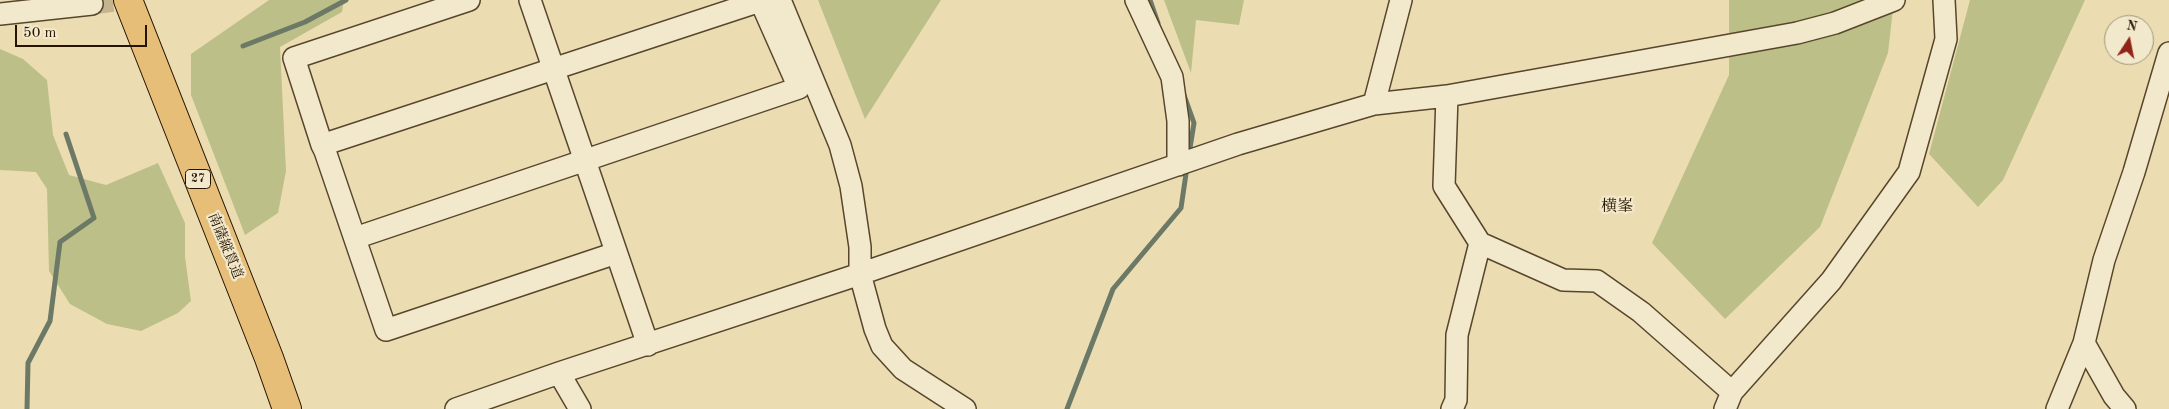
<!DOCTYPE html>
<meta charset="utf-8">
<style>
body{margin:0}
#map{position:relative;width:2169px;height:409px;overflow:hidden;background:#ebddb1;font-family:"Old Standard TT",serif}
canvas{display:block}
.north{position:absolute;left:2104px;top:15px;width:50px;height:50px;box-sizing:border-box;background:#f2e9cc;border:1px solid #a1947a;border-radius:50%;rotate:11deg;font-size:14px;font-weight:700;line-height:20px;text-align:center;color:#271400}
.north::after{content:'';display:block;margin:auto;width:18px;height:22px;background:#8f2418;clip-path:polygon(50% 0,100% 100%,50% 72%,0 100%)}
.scale{position:absolute;left:15px;top:25px;width:132px;height:22px;box-sizing:border-box;border:2px solid #271400;border-top:0;padding-left:6px;font-size:15px;line-height:18px;white-space:nowrap;color:#271400;-webkit-text-stroke:4px #f2e9cc;paint-order:stroke}
</style>
<div id="map">
<canvas width="2169" height="409"></canvas>
<div class="north">N</div>
<div class="scale">50 m</div>
</div>
<script>
const c = document.querySelector('canvas').getContext('2d');
c.lineJoin = 'round';
function fill(path, color) { c.fillStyle = color; c.fill(path, 'evenodd'); }
const toPath = rows => new Path2D(rows.map(r => 'M' + r).join(''));
function trace(path, color, width, dash) { c.strokeStyle = color; c.lineWidth = width; c.lineCap = dash ? 'butt' : 'round'; c.setLineDash(dash || []); c.stroke(path); }
function drawText(font, color, halo, rows, align = 'center') {
  c.font = font + ' "Old Standard TT","Noto Serif JP",serif'; c.lineWidth = 4.5; c.setLineDash([]); c.textBaseline = 'middle'; c.strokeStyle = halo; c.fillStyle = color; for (const [text, x, y, turn = 0] of rows) {
    c.save(); c.translate(x, y); c.rotate((+turn || 0) * Math.PI / 180); c.textAlign = isNaN(turn) ? turn : align; if (halo) c.strokeText(text, 0, 0); c.fillText(text, 0, 0); c.restore();
  }
}
fill(toPath([
 [269,0,344,0,342,12,280,47,286,171,278,213,245,235,191,95,191,54],
 [818,0,941,0,865,119],
 [1164,0,1244,0,1239,25,1196,20,1191,73],
 [1729,0,1894,0,1888,53,1820,227,1725,319,1652,243,1729,75],
 [1970,0,2085,0,2003,180,1978,207,1929,154],
 [0,49,23,59,47,80,53,135,69,175,106,185,158,163,185,223,185,257,191,301,178,313,141,331,107,324,70,304,49,271,47,189,36,172,0,170]
]), '#bdbf88');
trace(toPath([
 [1150,0,1158,23],
 [243,46,305,22,346,0],
 [1184,95,1194,123,1189,154],
 [27,409,28,363,50,321,60,242,94,218,66,134],
 [1067,409,1113,289,1181,208,1187,167]
]), '#6b7966', 5);
trace(toPath([
 [92,4,124,0]
]), '#c4b58e', 21, [21, 11]);
const minor = toPath([
 [469,0,294,58,322,145,325,151,386,330,616,253],
 [530,0,648,345],
 [780,0,840,145,851,186,860,247,860,274,875,329,882,346,903,369,965,409],
 [1136,0,1172,77,1178,121,1178,165],
 [0,14,92,4],
 [1447,96,1444,186,1480,243,1563,280,1597,281,1641,312,1732,392],
 [1374,104,1401,0],
 [322,145,760,1],
 [355,238,799,88,760,0],
 [2084,343,2114,396,2125,409],
 [559,373,580,409],
 [456,409,559,373,860,274,1238,144,1374,104,1447,96,1797,33,1835,23,1894,0],
 [1452,409,1456,400,1457,335,1480,243],
 [1725,409,1732,392,1831,281,1909,172,1946,39,1944,0],
 [2057,409,2084,343,2104,260,2134,172,2169,53]
]);
const primary = toPath([
 [128,0,269,358,287,409]
]);
trace(minor, '#58462c', 24);
trace(primary, '#271400', 30);
trace(minor, '#f2e9cc', 21);
trace(primary, '#e6be78', 28);
for (const [x, y, w] of [
 [198,179,25]
]) { const box = new Path2D(); box.roundRect(x - w / 2, y - 9.5, w, 19, 4); c.fillStyle = '#f2e9cc'; c.fill(box); trace(box, '#271400', 1); }
drawText('bold 12px', '#271400', null, [
 ["27",198,179]
]);
drawText('14px', '#271400', '#f2e9cc', [
 ["南薩縦貫道",225,246,68]
]);
drawText('16px', '#271400', '#f2e9cc', [
 ["横峯",1617,207]
]);
</script>
